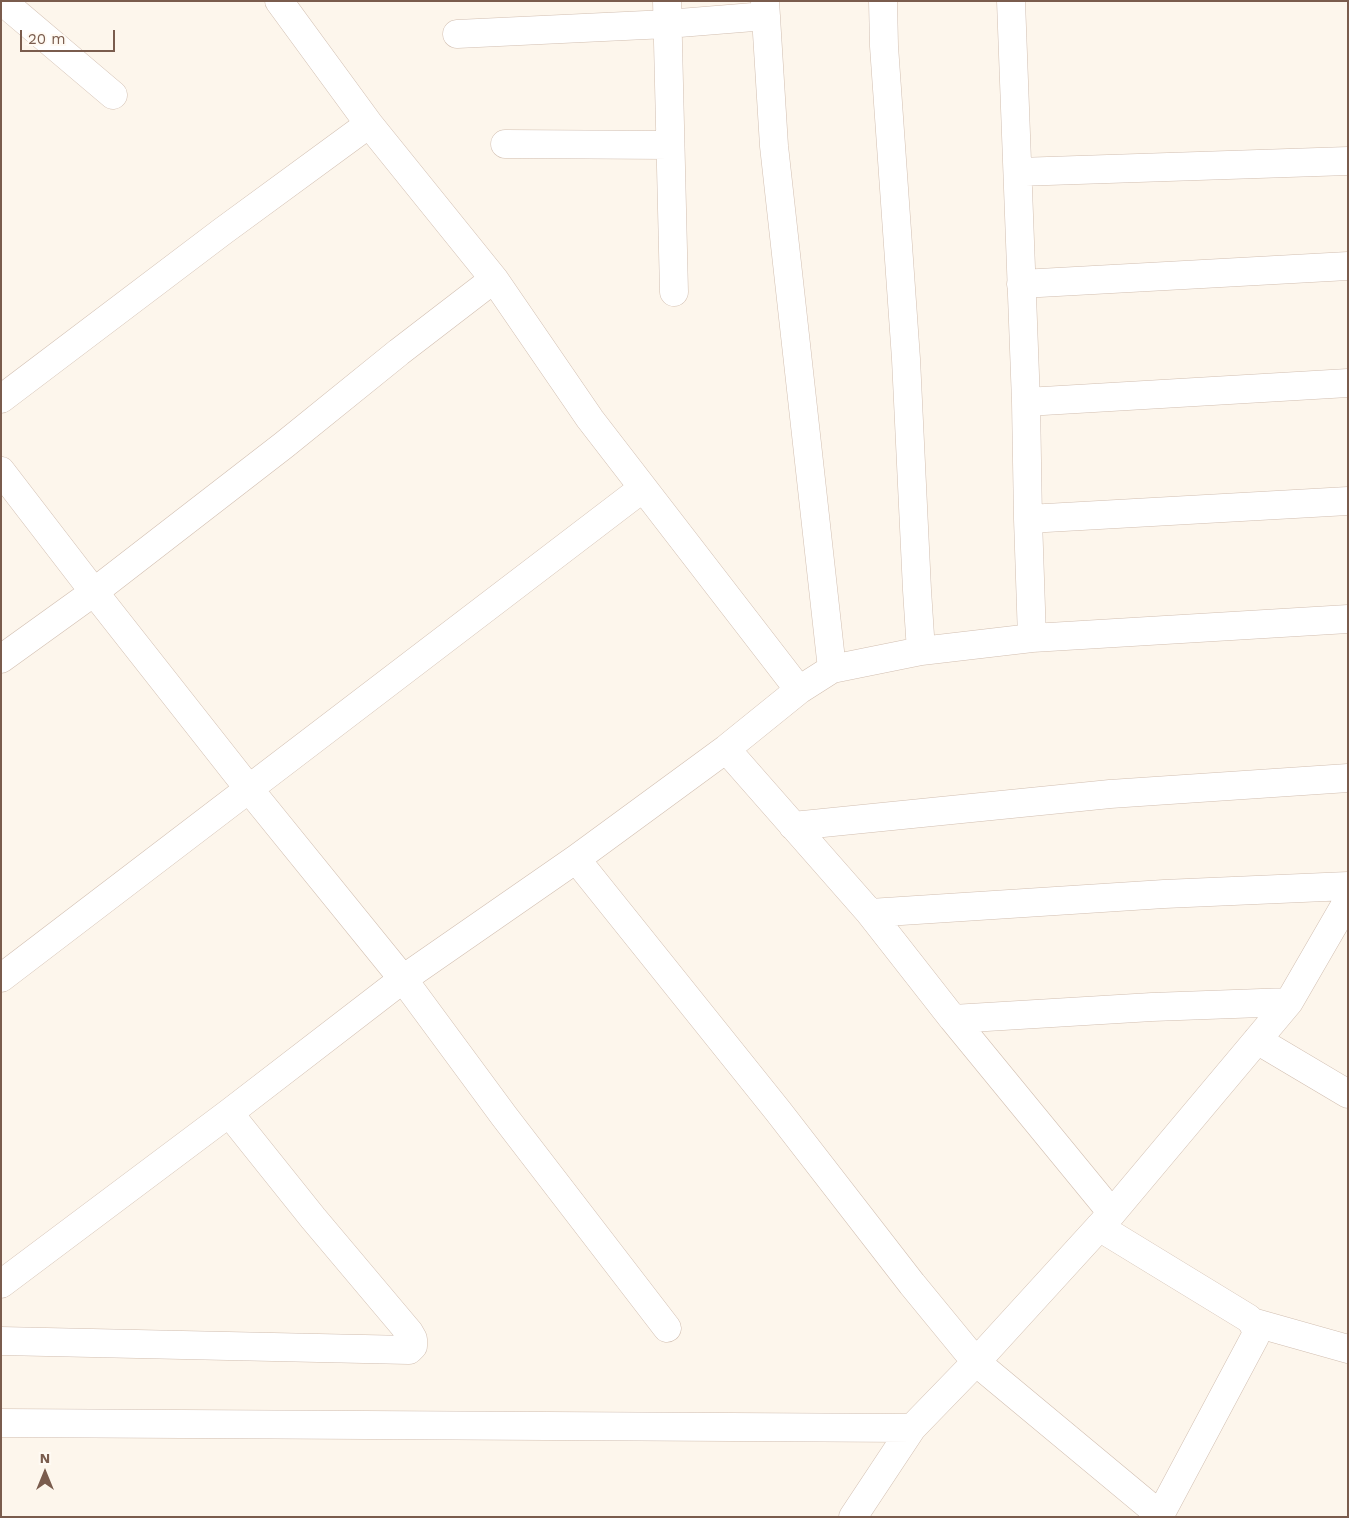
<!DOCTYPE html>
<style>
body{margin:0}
#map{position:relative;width:1349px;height:1518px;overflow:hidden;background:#fdf6ec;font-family:"Work Sans",sans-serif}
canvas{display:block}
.frame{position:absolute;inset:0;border:2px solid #7a5c4d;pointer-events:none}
.north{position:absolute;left:20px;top:1448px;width:50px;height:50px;-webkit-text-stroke:4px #fffaf3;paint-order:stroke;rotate:0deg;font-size:14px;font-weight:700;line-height:20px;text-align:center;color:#7a5c4d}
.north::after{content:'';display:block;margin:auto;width:18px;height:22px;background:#7a5c4d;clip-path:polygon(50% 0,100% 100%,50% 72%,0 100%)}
.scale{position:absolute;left:20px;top:30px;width:95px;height:22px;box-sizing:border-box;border:2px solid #7a5c4d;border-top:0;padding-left:6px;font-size:15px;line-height:18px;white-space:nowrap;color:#7a5c4d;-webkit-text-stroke:4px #fffaf3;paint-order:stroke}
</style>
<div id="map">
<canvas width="1349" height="1518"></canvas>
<div class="frame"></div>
<div class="north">N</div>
<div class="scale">20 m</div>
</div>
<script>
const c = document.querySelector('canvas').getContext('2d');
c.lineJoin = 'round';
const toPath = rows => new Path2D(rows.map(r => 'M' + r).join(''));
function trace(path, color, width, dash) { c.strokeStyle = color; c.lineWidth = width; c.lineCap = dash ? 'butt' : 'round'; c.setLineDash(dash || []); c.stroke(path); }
const minor = toPath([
 [2,1,113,95],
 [279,1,369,124,494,279,590,419,799,690],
 [667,1,674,292],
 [765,1,774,146,832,669],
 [883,1,884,46,906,359,917,590,921,651],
 [1011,1,1026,402,1028,519,1032,638],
 [457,34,667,24,766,16],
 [505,144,670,145],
 [1018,172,1348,161],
 [1021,284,1348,266],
 [1,399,223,231,369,124],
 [1026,402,1348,383],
 [1,471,94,592,249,789,403,979,504,1116,667,1328],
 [1028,519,1348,501],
 [1,659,94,592,284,445,399,352,494,279],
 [726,749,870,913,953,1019,1112,1213],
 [793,826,1110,794,1348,778],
 [576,859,778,1111,912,1284,976,1362,1160,1515],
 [870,913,1164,894,1348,886],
 [1,978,643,488],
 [953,1019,1152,1007,1289,1002],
 [1257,1040,1348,1094],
 [1099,1227,1248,1318,1252,1322,1256,1330,1255,1337,1159,1517],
 [1,1284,229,1113,403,979,576,859,726,749,799,690,832,669,921,651,1032,638,1348,619],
 [1252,1322,1348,1349],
 [1,1341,409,1350,413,1346,413,1339,409,1332,313,1218,229,1113],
 [1,1423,912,1428],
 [853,1517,912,1428,976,1362,1112,1213,1289,1002,1348,900]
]);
trace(minor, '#d1beb0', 29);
trace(minor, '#fff', 28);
</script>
